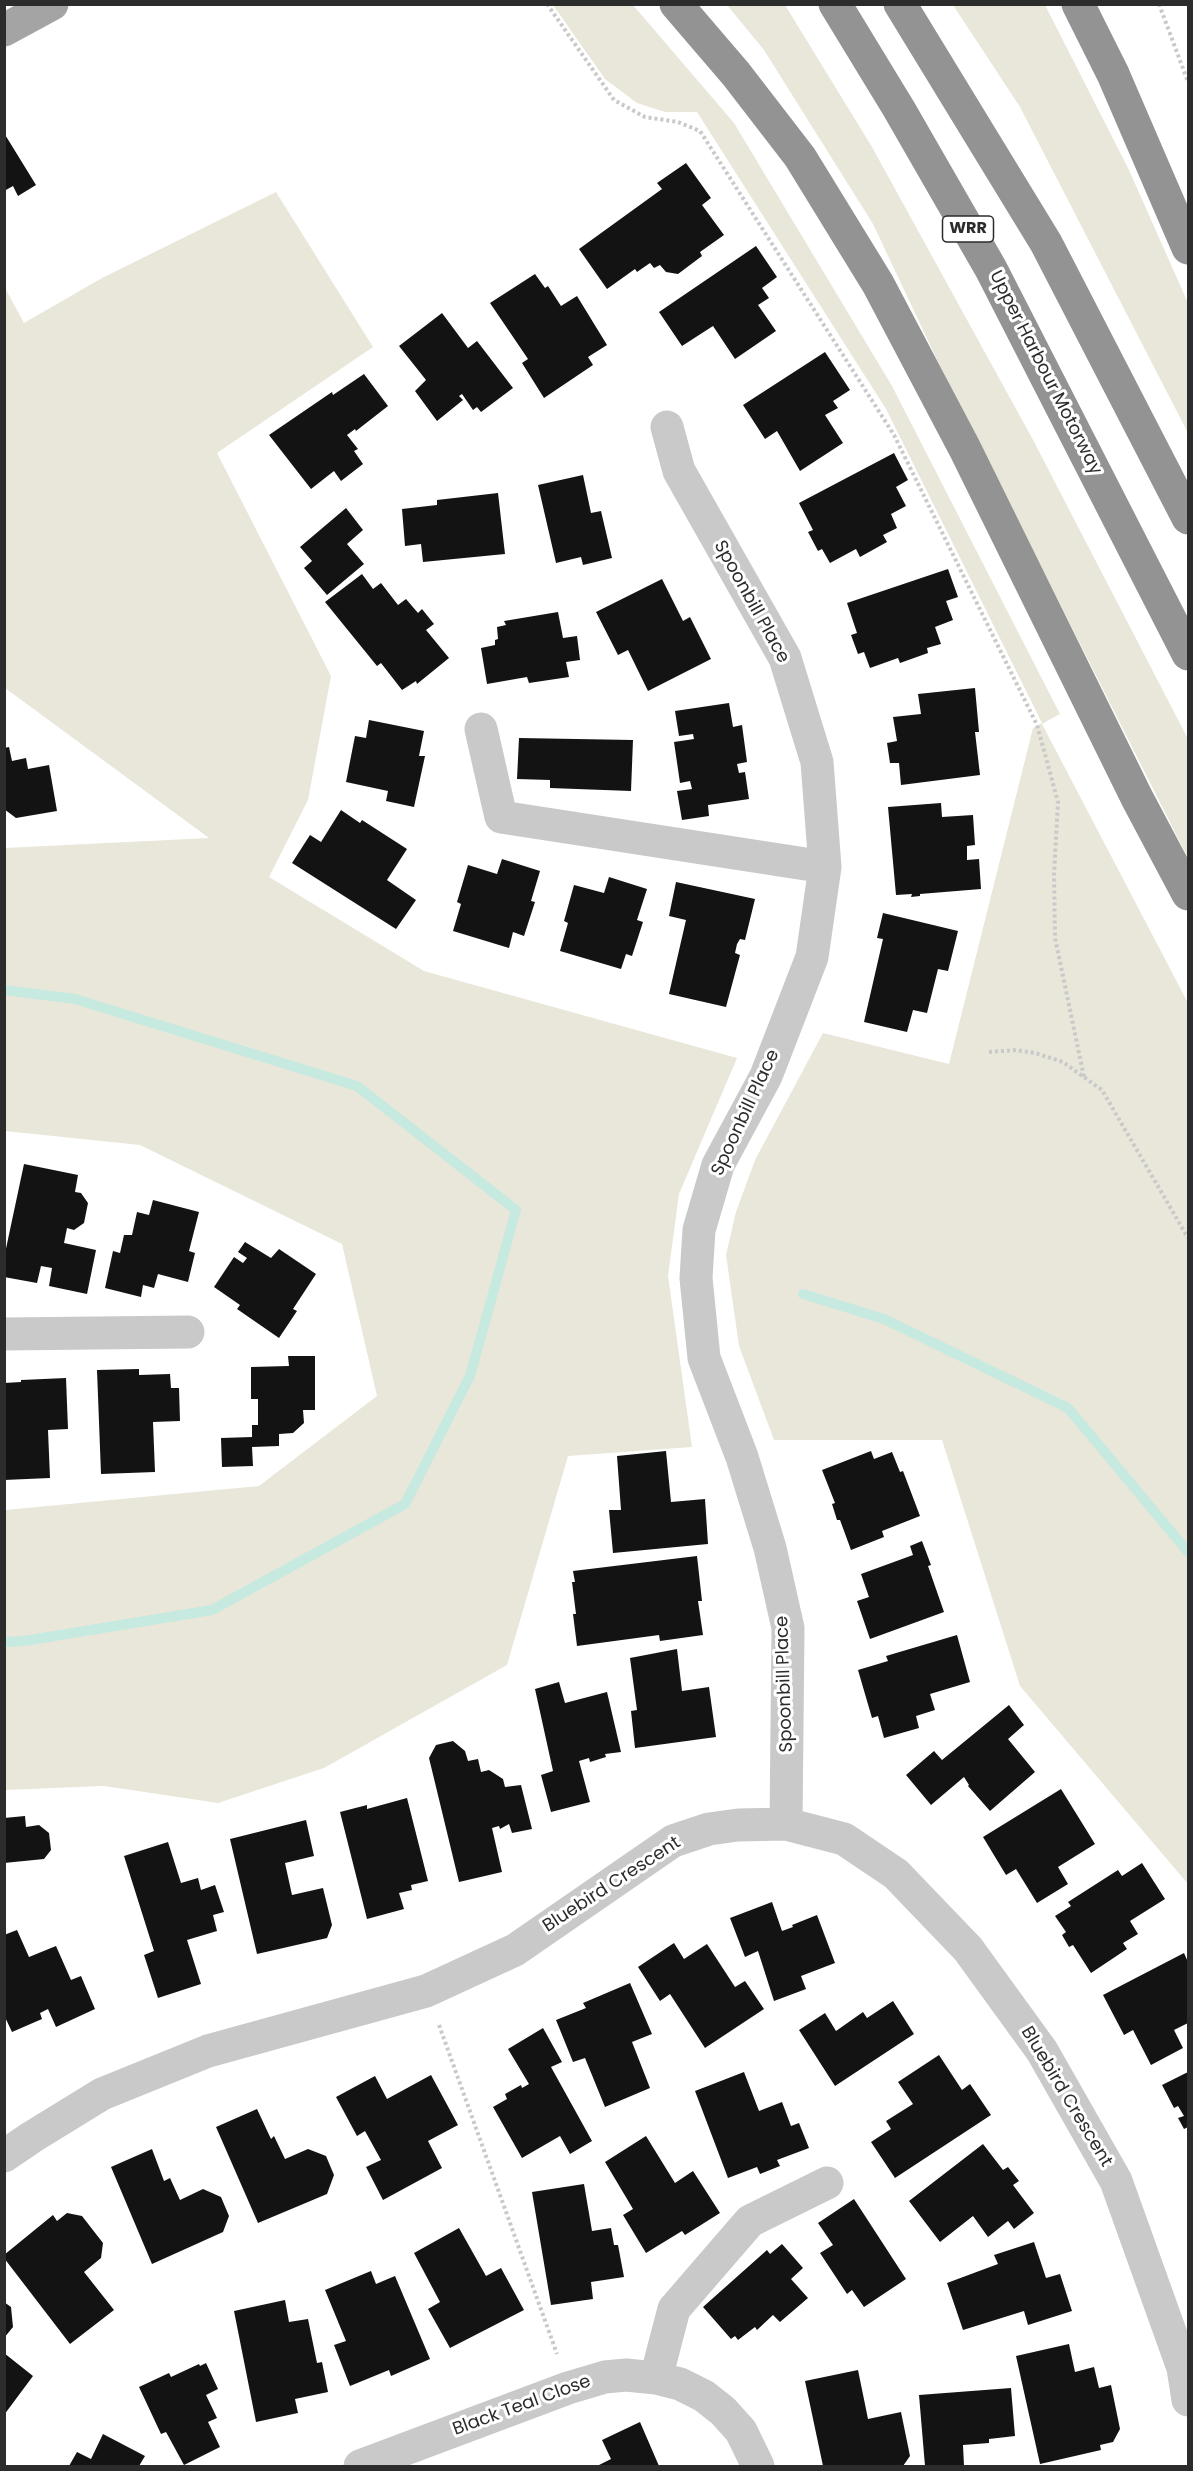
<!DOCTYPE html>
<style>
body{margin:0}
#map{position:relative;width:1193px;height:2471px;overflow:hidden;background:#fff;font-family:Poppins,sans-serif}
canvas{display:block}
.frame{position:absolute;inset:0;border:6px solid #2c2c2c;pointer-events:none}
</style>
<div id="map">
<canvas width="1193" height="2471"></canvas>
<div class="frame"></div>
</div>
<script>
const c = document.querySelector('canvas').getContext('2d');
c.lineJoin = 'round';
function fill(path, color) { c.fillStyle = color; c.fill(path, 'evenodd'); }
const toPath = rows => new Path2D(rows.map(r => 'M' + r).join(''));
function trace(path, color, width, dash) { c.strokeStyle = color; c.lineWidth = width; c.lineCap = dash ? 'butt' : 'round'; c.setLineDash(dash || []); c.stroke(path); }
function drawText(font, color, halo, rows, align = 'center') {
  c.font = font + ' Poppins,sans-serif'; c.lineWidth = 6; c.setLineDash([]); c.textBaseline = 'middle'; c.strokeStyle = halo; c.fillStyle = color; for (const [text, x, y, turn = 0] of rows) {
    c.save(); c.translate(x, y); c.rotate((+turn || 0) * Math.PI / 180); c.textAlign = isNaN(turn) ? turn : align; if (halo) c.strokeText(text, 0, 0); c.fillText(text, 0, 0); c.restore();
  }
}
fill(toPath([
 [553,5,633,5,734,123,892,386,1060,714,1042,724,1188,1003,1188,1884,1020,1686,942,1440,774,1440,739,1346,726,1255,736,1212,755,1160,823,1033,949,1064,1033,728,1042,723,886,409,697,112,665,112,637,103,605,79],
 [727,5,785,5,872,147,1032,438,1188,739,1188,858,940,366,873,224,764,50],
 [953,5,1045,5,1129,170,1188,303,1188,433,1020,107],
 [276,192,373,347,217,453,331,676,308,800,269,877,424,971,737,1058,679,1194,668,1276,692,1447,568,1456,507,1665,324,1768,218,1803,104,1786,5,1790,5,1510,259,1486,377,1396,342,1244,140,1145,5,1131,5,848,209,838,5,688,5,288,24,323,102,278]
]), '#e9e7da');
trace(toPath([
 [4,990,75,999,357,1086,516,1210,470,1376,405,1504,212,1610,24,1641,4,1642],
 [803,1294,884,1319,1068,1408,1188,1552]
]), '#c6e9e0', 10);
fill(toPath([
 [4,133,36,185,18,196,13,186,4,191],
 [686,163,711,198,702,205,724,235,700,252,702,256,678,274,666,272,660,265,654,268,650,263,637,272,635,269,607,289,579,249,662,189,657,183],
 [756,246,777,277,762,288,769,298,758,305,776,331,735,359,713,326,682,346,659,312],
 [535,274,545,288,548,286,561,306,577,296,607,345,588,357,593,365,544,398,522,363,528,359,490,303],
 [442,313,468,348,477,341,513,388,481,412,477,407,473,410,462,394,459,396,463,400,437,421,415,391,426,380,399,346],
 [825,352,850,390,833,401,838,408,825,415,843,443,800,471,777,431,765,439,743,405],
 [364,374,388,406,356,431,355,429,347,435,358,449,354,451,363,464,341,481,334,471,311,489,269,435,332,392,333,395],
 [894,453,908,480,896,487,906,506,891,514,897,528,883,535,887,542,860,557,856,549,830,563,822,549,818,551,808,532,813,530,799,503],
 [583,475,591,513,601,511,612,558,583,565,581,557,556,563,538,485],
 [498,493,505,554,423,562,421,544,405,546,402,509,437,505,437,500],
 [346,508,363,530,347,544,364,564,327,595,304,568,312,561,300,547],
 [948,569,958,597,946,601,953,620,935,627,941,644,927,648,928,653,900,663,898,658,870,668,864,652,858,654,851,635,857,633,847,603],
 [362,574,373,589,381,583,398,605,406,599,418,613,422,609,434,624,426,630,449,658,417,684,416,681,402,690,381,663,377,666,325,602],
 [662,579,683,621,690,617,711,659,648,691,628,650,618,655,596,612],
 [558,612,563,638,577,636,580,660,566,662,569,677,529,683,527,677,487,684,481,648,495,645,495,640,498,639,497,627,506,625,504,621],
 [975,688,979,732,975,732,980,775,901,785,899,763,890,763,887,743,897,741,893,717,921,714,918,694],
 [729,703,733,727,742,725,747,762,737,764,739,773,745,772,749,799,708,805,709,816,682,820,677,791,692,789,690,781,680,783,674,742,694,739,693,734,679,736,675,711],
 [369,720,424,731,419,756,425,756,414,807,386,801,388,791,346,782,355,736,366,738],
 [519,738,633,740,631,791,550,788,550,780,517,779],
 [9,747,12,761,26,758,28,769,49,765,57,811,16,818,4,809,4,748],
 [941,803,942,817,973,815,975,845,967,846,967,860,979,859,981,889,920,894,920,896,911,897,912,894,896,895,888,807],
 [341,810,360,823,362,820,407,849,387,880,416,900,396,929,292,863,310,835,321,842],
 [502,859,540,871,531,901,535,902,524,936,513,932,509,948,453,931,461,904,457,902,468,865,497,874],
 [609,877,647,889,637,920,643,922,632,956,626,954,621,969,560,951,568,923,564,921,574,885,604,893],
 [676,882,755,899,745,940,740,939,737,944,735,953,740,955,726,1007,669,994,686,920,669,916],
 [883,913,958,931,948,971,938,969,927,1013,913,1010,907,1032,864,1022,883,939,877,938],
 [24,1164,78,1175,75,1192,81,1193,88,1203,84,1223,74,1230,67,1228,64,1243,96,1250,87,1294,49,1286,52,1268,41,1266,37,1283,4,1277,4,1258],
 [153,1200,199,1212,189,1251,195,1253,188,1282,158,1274,154,1288,143,1285,141,1297,105,1288,113,1251,120,1253,124,1235,132,1235,137,1212,149,1215],
 [245,1242,271,1258,279,1249,316,1274,293,1309,297,1311,279,1338,237,1309,240,1305,214,1287,234,1257,243,1263,247,1258,238,1252],
 [288,1356,315,1356,315,1410,303,1410,304,1423,293,1433,279,1434,279,1446,252,1447,253,1466,222,1467,221,1438,252,1437,252,1425,258,1425,258,1399,251,1399,251,1367,289,1366],
 [139,1369,139,1375,170,1374,171,1388,179,1388,180,1421,153,1422,155,1472,101,1474,97,1370],
 [66,1378,68,1429,48,1430,50,1478,4,1480,4,1383,21,1382,21,1380],
 [666,1451,671,1502,705,1499,708,1544,613,1553,609,1510,621,1510,617,1456],
 [871,1451,874,1459,892,1452,900,1472,903,1471,920,1516,882,1531,884,1537,851,1550,840,1520,837,1520,832,1504,835,1503,822,1470],
 [922,1541,931,1565,928,1566,944,1612,870,1639,857,1601,869,1597,861,1574,913,1555,910,1546],
 [697,1556,702,1601,698,1601,703,1635,660,1641,659,1635,577,1646,573,1614,576,1614,572,1582,575,1582,573,1571],
 [957,1635,970,1682,930,1694,935,1710,916,1716,919,1728,884,1738,878,1716,872,1718,858,1670,888,1661,886,1656],
 [677,1649,682,1691,709,1687,716,1737,635,1748,631,1711,637,1710,630,1658],
 [559,1682,565,1703,607,1692,621,1752,605,1754,606,1757,590,1762,589,1758,579,1761,590,1802,551,1812,541,1775,553,1771,535,1689],
 [1009,1705,1024,1725,1008,1739,1035,1772,990,1811,968,1786,969,1785,964,1777,931,1805,906,1775,934,1751,942,1760],
 [453,1741,465,1751,468,1761,478,1759,481,1772,489,1770,503,1779,505,1787,521,1785,532,1829,512,1833,509,1824,500,1829,499,1826,492,1828,502,1872,459,1882,429,1758,436,1745],
 [1061,1789,1095,1844,1058,1867,1068,1884,1037,1903,1016,1869,1006,1875,983,1837],
 [407,1798,428,1881,411,1885,412,1890,399,1893,404,1909,367,1919,340,1812,367,1805,367,1809],
 [25,1816,26,1827,39,1825,49,1833,51,1850,44,1859,4,1863,4,1818],
 [306,1820,314,1856,285,1863,292,1895,323,1888,332,1925,327,1938,257,1954,230,1839],
 [168,1842,181,1883,198,1878,201,1890,215,1885,224,1912,213,1915,217,1931,187,1940,201,1984,158,1998,144,1955,154,1951,124,1856],
 [1142,1863,1165,1899,1130,1921,1138,1934,1123,1943,1127,1949,1091,1973,1073,1945,1069,1947,1062,1935,1066,1932,1055,1916,1071,1906,1068,1902,1118,1870,1122,1876],
 [772,1902,782,1931,793,1927,792,1925,817,1915,835,1963,801,1976,806,1989,774,2001,758,1951,745,1957,730,1918],
 [17,1930,29,1957,56,1946,71,1980,81,1976,95,2009,56,2027,48,2009,40,2013,42,2019,12,2032,4,2015,4,1935],
 [674,1943,684,1959,707,1944,735,1987,745,1981,764,2009,705,2048,670,1994,660,2001,638,1967],
 [1184,1953,1188,1962,1188,2023,1174,2030,1183,2048,1151,2065,1133,2030,1124,2035,1103,1995],
 [630,1983,652,2034,632,2042,650,2088,605,2107,585,2058,573,2062,556,2020,586,2008,583,2003],
 [893,2001,914,2034,835,2086,799,2030,825,2013,836,2031,863,2012,867,2018],
 [543,2028,562,2062,551,2067,592,2141,570,2154,560,2136,522,2158,493,2107,507,2099,505,2094,521,2085,522,2088,529,2084,508,2049],
 [939,2055,962,2090,970,2084,991,2115,895,2178,871,2142,891,2129,886,2121,913,2104,898,2082],
 [744,2072,759,2111,782,2102,791,2126,799,2123,809,2148,777,2160,780,2166,760,2174,757,2167,728,2178,695,2091],
 [1188,2072,1188,2127,1184,2129,1178,2118,1184,2116,1178,2106,1174,2108,1162,2085],
 [431,2075,458,2125,428,2141,442,2168,383,2200,366,2167,381,2160,365,2131,357,2136,336,2097,375,2076,387,2099],
 [257,2109,271,2139,274,2136,285,2159,308,2149,326,2156,334,2175,327,2194,258,2223,216,2127],
 [646,2136,675,2183,693,2171,720,2213,685,2235,682,2231,646,2253,623,2215,633,2209,605,2162],
 [983,2144,1003,2170,1008,2167,1019,2181,1013,2185,1034,2213,1014,2229,1008,2221,988,2237,973,2216,940,2242,909,2201],
 [152,2149,164,2181,170,2178,180,2200,203,2189,221,2197,229,2216,223,2232,152,2264,111,2167],
 [584,2184,592,2231,611,2228,614,2245,618,2245,624,2277,591,2282,593,2299,551,2305,532,2192],
 [854,2199,906,2279,864,2307,852,2290,847,2294,820,2253,833,2245,818,2223],
 [67,2213,82,2216,103,2243,101,2258,84,2272,114,2310,70,2344,4,2258,4,2255,53,2215,57,2221],
 [459,2228,486,2276,501,2268,524,2310,450,2348,428,2309,440,2302,414,2253],
 [1034,2242,1046,2278,1060,2274,1072,2311,1028,2325,1024,2311,963,2330,947,2283,998,2264,994,2255],
 [782,2244,803,2268,791,2279,808,2298,780,2322,773,2315,757,2330,755,2327,738,2340,735,2336,731,2339,703,2307,767,2250,770,2254],
 [371,2271,376,2284,395,2276,430,2359,391,2376,389,2370,350,2386,334,2345,346,2341,325,2290],
 [285,2300,289,2322,308,2319,317,2363,322,2362,328,2392,295,2399,298,2413,256,2422,234,2311],
 [4,2302,11,2307,13,2327,4,2338],
 [1069,2344,1075,2372,1094,2367,1099,2388,1111,2385,1120,2429,1113,2442,1100,2445,1101,2450,1040,2464,1016,2356],
 [4,2353,33,2376,4,2415],
 [206,2363,218,2389,206,2395,217,2418,208,2422,220,2447,184,2465,166,2432,161,2434,139,2387,169,2373,171,2377,199,2364,200,2366],
 [858,2370,868,2419,901,2412,910,2456,903,2466,823,2466,805,2381],
 [1011,2388,1015,2436,989,2439,989,2443,963,2445,964,2466,925,2466,919,2395],
 [640,2422,659,2466,599,2466,599,2465,611,2459,602,2440],
 [103,2434,145,2456,139,2466,69,2466,77,2452,91,2459]
]), '#131313');
trace(toPath([
 [547,4,614,100,645,117,678,122,700,131,894,435,1037,725,1058,802,1054,874,1055,938,1084,1077],
 [1159,4,1188,82],
 [989,1052,1016,1050,1035,1053,1063,1062,1102,1090,1188,1238],
 [439,2025,557,2354]
]), '#c9c9c9', 4, [3, 3]);
trace(toPath([
 [667,427,679,471,785,658,817,762,825,867,812,957,766,1076,718,1165,699,1230,696,1278,704,1358,742,1457,770,1548,788,1628,786,1824],
 [481,729,501,817,825,867],
 [4,1334,188,1332],
 [4,2156,32,2137,102,2094,208,2051,426,1991,515,1950,673,1841,709,1829,738,1825,786,1824,844,1839,896,1874,968,1949,1042,2051,1116,2181,1183,2368,1188,2400],
 [656,2378,674,2309,750,2221,827,2183],
 [360,2466,568,2388,605,2377,626,2375,656,2378,680,2384,704,2396,723,2411,741,2431,758,2466]
]), '#c9c9c9', 33);
trace(toPath([
 [4,30,52,4]
]), '#a4a4a4', 33);
trace(toPath([
 [676,4,736,74,800,157,878,284,965,449,1137,798,1188,894],
 [835,4,899,109,991,269,1188,654],
 [900,4,1046,243,1188,518],
 [1078,4,1113,74,1188,248]
]), '#939393', 33);
for (const [x, y, w] of [
 [968,229,51]
]) { const box = new Path2D(); box.roundRect(x - w / 2, y - 13, w, 26, 4.5); c.fillStyle = '#fff'; c.fill(box); trace(box, '#2c2c2c', 1.5); }
drawText('bold 16px', '#2c2c2c', null, [
 ["WRR",968,229]
]);
drawText('18px', '#2c2c2c', '#fff', [
 ["Upper Harbour Motorway",1045,373,63],
 ["Spoonbill Place",751,602,61],
 ["Spoonbill Place",746,1113,-65],
 ["Spoonbill Place",785,1684,-92],
 ["Bluebird Crescent",612,1885,-33],
 ["Bluebird Crescent",1066,2097,59],
 ["Black Teal Close",522,2406,-20]
]);
</script>
